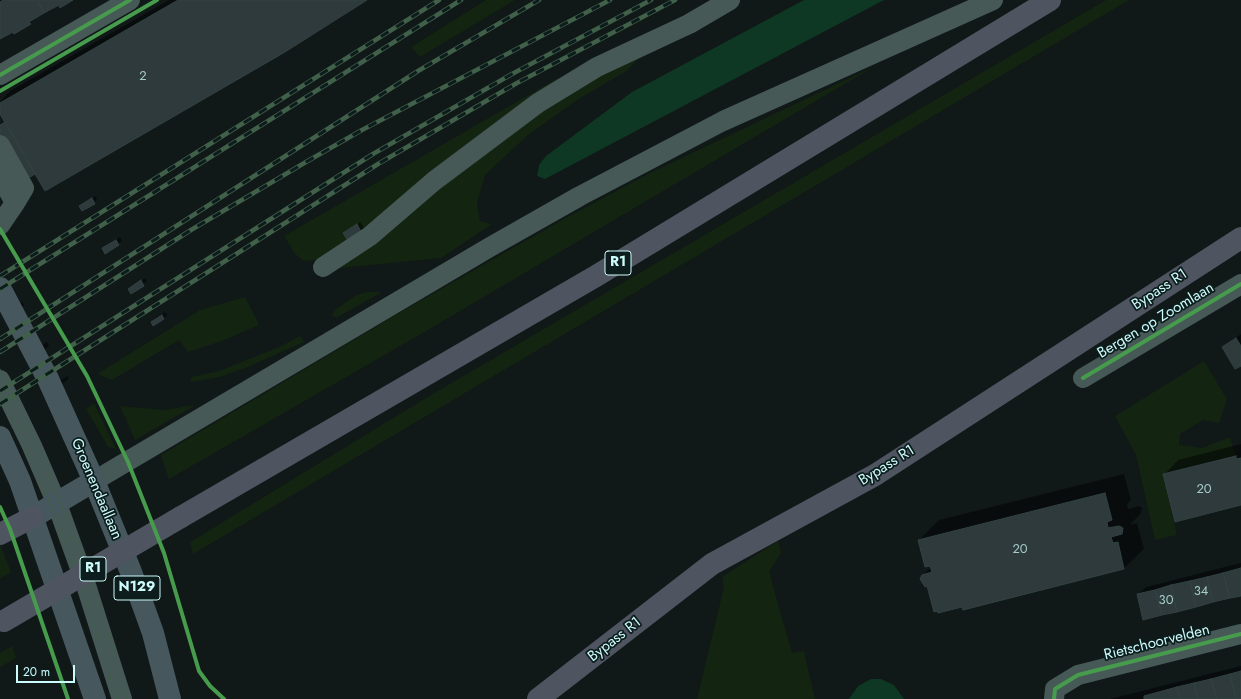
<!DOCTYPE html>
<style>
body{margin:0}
#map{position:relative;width:1241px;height:699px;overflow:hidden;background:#101818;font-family:Jost,sans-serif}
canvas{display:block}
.scale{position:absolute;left:16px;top:665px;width:59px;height:18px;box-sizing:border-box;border:2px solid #ccfbfb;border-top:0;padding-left:5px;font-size:12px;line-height:14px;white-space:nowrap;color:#ccfbfb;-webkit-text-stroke:3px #0d1c1c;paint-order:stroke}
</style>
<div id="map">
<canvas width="1241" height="699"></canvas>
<div class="scale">20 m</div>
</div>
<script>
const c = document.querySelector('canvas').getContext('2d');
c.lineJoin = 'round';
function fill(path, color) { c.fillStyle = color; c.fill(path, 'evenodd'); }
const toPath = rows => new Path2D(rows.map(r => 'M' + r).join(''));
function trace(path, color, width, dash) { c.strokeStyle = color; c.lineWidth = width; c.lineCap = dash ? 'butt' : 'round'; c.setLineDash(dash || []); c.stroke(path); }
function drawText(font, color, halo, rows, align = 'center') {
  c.font = font + ' Jost,sans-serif'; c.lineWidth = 3.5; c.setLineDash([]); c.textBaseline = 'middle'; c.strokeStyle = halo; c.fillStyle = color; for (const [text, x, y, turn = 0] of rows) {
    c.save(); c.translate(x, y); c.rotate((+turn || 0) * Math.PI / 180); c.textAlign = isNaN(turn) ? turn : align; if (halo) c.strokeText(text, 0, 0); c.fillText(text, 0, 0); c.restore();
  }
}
fill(toPath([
 [486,0,515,0,420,57,411,47],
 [1106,0,1129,0,193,554,190,542,426,398],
 [649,46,628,70,577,100,528,135,485,175,477,202,480,221,492,224,441,258,330,269,553,101],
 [875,66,421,334,169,479,161,455,404,310,564,219,648,174],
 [558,78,560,81,325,259,304,261,295,254,284,236],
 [367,292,382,292,336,318,332,315,335,310,356,295],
 [245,297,259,325,222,341,188,352,179,340,112,380,97,374,200,310],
 [300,336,304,342,248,367,220,377,191,382,191,377,219,371,279,347],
 [1204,361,1227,399,1219,423,1203,420,1180,434,1179,445,1202,448,1230,437,1236,456,1163,474,1177,535,1155,540,1136,455,1115,416],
 [94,403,116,449,108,447,86,409],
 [196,405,135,440,120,406,164,410],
 [778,541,781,553,769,572,792,653,804,651,815,699,697,699,724,587,722,577],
 [0,544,11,572,0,579],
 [12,646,16,658,0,667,0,653]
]), '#132411');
fill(toPath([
 [804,0,884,0,545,179,537,176,539,165,546,156,632,92],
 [871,679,881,679,894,685,904,699,849,699,858,686]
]), '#0e3823');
fill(toPath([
 [0,0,71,0,59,4,38,16,30,23,0,38],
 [169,0,365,0,35,173,0,193,0,124,5,121,0,112,0,102,10,91],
 [95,196,97,199,94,203,80,206],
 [360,222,364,228,361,232,344,233],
 [120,237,122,241,118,244,107,245],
 [145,278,147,281,132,292,129,289],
 [22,302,24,305,21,309,9,309],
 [165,312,167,315,164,318,153,324,152,322,155,319],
 [1241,334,1241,364,1223,347],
 [47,342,49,346,34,356,35,350],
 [68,376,69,378,66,381,55,388,57,382],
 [1241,444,1241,504,1164,475,1178,460],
 [1124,474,1131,500,1127,504,1128,509,1139,506,1142,508,1141,513,1130,525,1137,523,1144,549,1124,568,964,609,963,606,928,585,923,575,931,567,919,540,939,520],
 [1241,563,1241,595,1138,594,1146,587],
 [1241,666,1241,699,1110,699]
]), '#0007');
const building = toPath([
 [3,0,37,0,44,13,29,22,31,24,14,34,13,32,0,39,0,2,3,0],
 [37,0,73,0,60,8,59,5,44,13,37,0],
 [178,0,367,0,285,52,45,191,0,114,0,103,178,0],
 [5,122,35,174,0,195,0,125,5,122],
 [92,198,95,204,82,211,79,206,92,198],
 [357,224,361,232,348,241,343,233,357,224],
 [116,240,119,245,105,254,102,248,116,240],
 [141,280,144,286,131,294,128,289,141,280],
 [162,315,164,319,153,326,151,322,162,315],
 [1236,338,1241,346,1241,366,1235,369,1222,347,1236,338],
 [1236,456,1236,459,1241,458,1241,505,1175,522,1163,474,1236,456],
 [1105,493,1112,520,1107,522,1108,528,1119,526,1123,528,1122,534,1111,537,1113,543,1118,542,1124,569,963,610,962,607,938,613,937,611,934,612,927,586,925,587,920,579,922,575,932,572,930,566,925,567,918,540,1105,493],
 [1241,568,1241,596,1230,598,1223,573,1241,568],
 [1223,573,1230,598,1213,602,1207,577,1223,573],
 [1207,577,1213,602,1196,607,1190,581,1207,577],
 [1190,581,1196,607,1177,612,1171,585,1190,581],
 [1171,585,1177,612,1162,615,1155,590,1171,585],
 [1155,590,1162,615,1143,620,1137,594,1155,590],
 [1241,671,1241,699,1236,699,1230,674,1241,671],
 [1230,674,1236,699,1217,699,1211,679,1230,674],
 [1211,679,1217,699,1198,699,1194,683,1211,679],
 [1194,683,1198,699,1180,699,1177,687,1194,683],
 [1177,687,1180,699,1144,699,1144,696,1177,687]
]);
fill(building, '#2e3a3b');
trace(building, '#324243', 1);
trace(toPath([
 [0,75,130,0],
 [0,145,24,188,15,203],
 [0,175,15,203,0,225],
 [323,267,370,236,434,181,538,103,597,67,689,24,730,0],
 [1083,378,1241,284],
 [0,380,32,446,57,504,85,582,122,699],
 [94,481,490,247,580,196,723,121,993,0],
 [1054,699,1055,689,1078,675,1241,634]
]), '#465957', 20);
trace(toPath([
 [0,288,48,379,94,481,131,572,153,633,170,699],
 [0,437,20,481,95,699],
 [33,517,94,481]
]), '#46575d', 22);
trace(toPath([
 [181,517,596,276,1050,0],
 [0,534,33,517],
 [538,699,712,564,875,475,1241,238]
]), '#4e5460', 22);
trace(toPath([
 [0,369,45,464,80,552,112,645,127,699],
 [0,391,36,468,61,532,89,608,117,699]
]), '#40604a', 1);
const rail = toPath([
 [0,276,439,0],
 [0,289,461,0],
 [0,339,418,71,539,0],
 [0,352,191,230,306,162,362,130,610,0],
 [0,391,373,154,512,74,651,0],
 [0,404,378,164,517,83,675,0]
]);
trace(rail, '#40604a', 4.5);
trace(rail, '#0d1c1c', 3, [9]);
trace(toPath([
 [4,621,181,517]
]), '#4e5460', 22);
trace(toPath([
 [0,75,130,0],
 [0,91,157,0],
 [0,229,87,376,128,462,164,553,199,671,210,686,224,699],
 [1083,378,1241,284],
 [0,507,10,529,68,699],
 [1054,699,1055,689,1078,675,1241,634]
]), '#469c4c', 4);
drawText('13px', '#a4cbcb', null, [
 ["2",143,77],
 ["20",1204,490],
 ["20",1020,550],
 ["34",1201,592],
 ["30",1166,601]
]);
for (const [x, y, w] of [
 [618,263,26],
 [93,569,26],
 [137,588,46]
]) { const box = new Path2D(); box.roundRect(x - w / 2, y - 12, w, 24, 3); c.fillStyle = '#0d1c1c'; c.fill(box); trace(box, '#ccfbfb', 1); }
drawText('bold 14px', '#ccfbfb', null, [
 ["R1",618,263],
 ["R1",93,569],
 ["N129",137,588]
]);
drawText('15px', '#ccfbfb', '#0d1c1c', [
 ["Bypass R1",1160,290,-33],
 ["Bergen op Zoomlaan",1156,321,-31],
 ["Bypass R1",887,466,-32],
 ["Groenendaallaan",96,489,67],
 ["Bypass R1",615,640,-38],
 ["Rietschoorvelden",1157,643,-14]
]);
</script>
